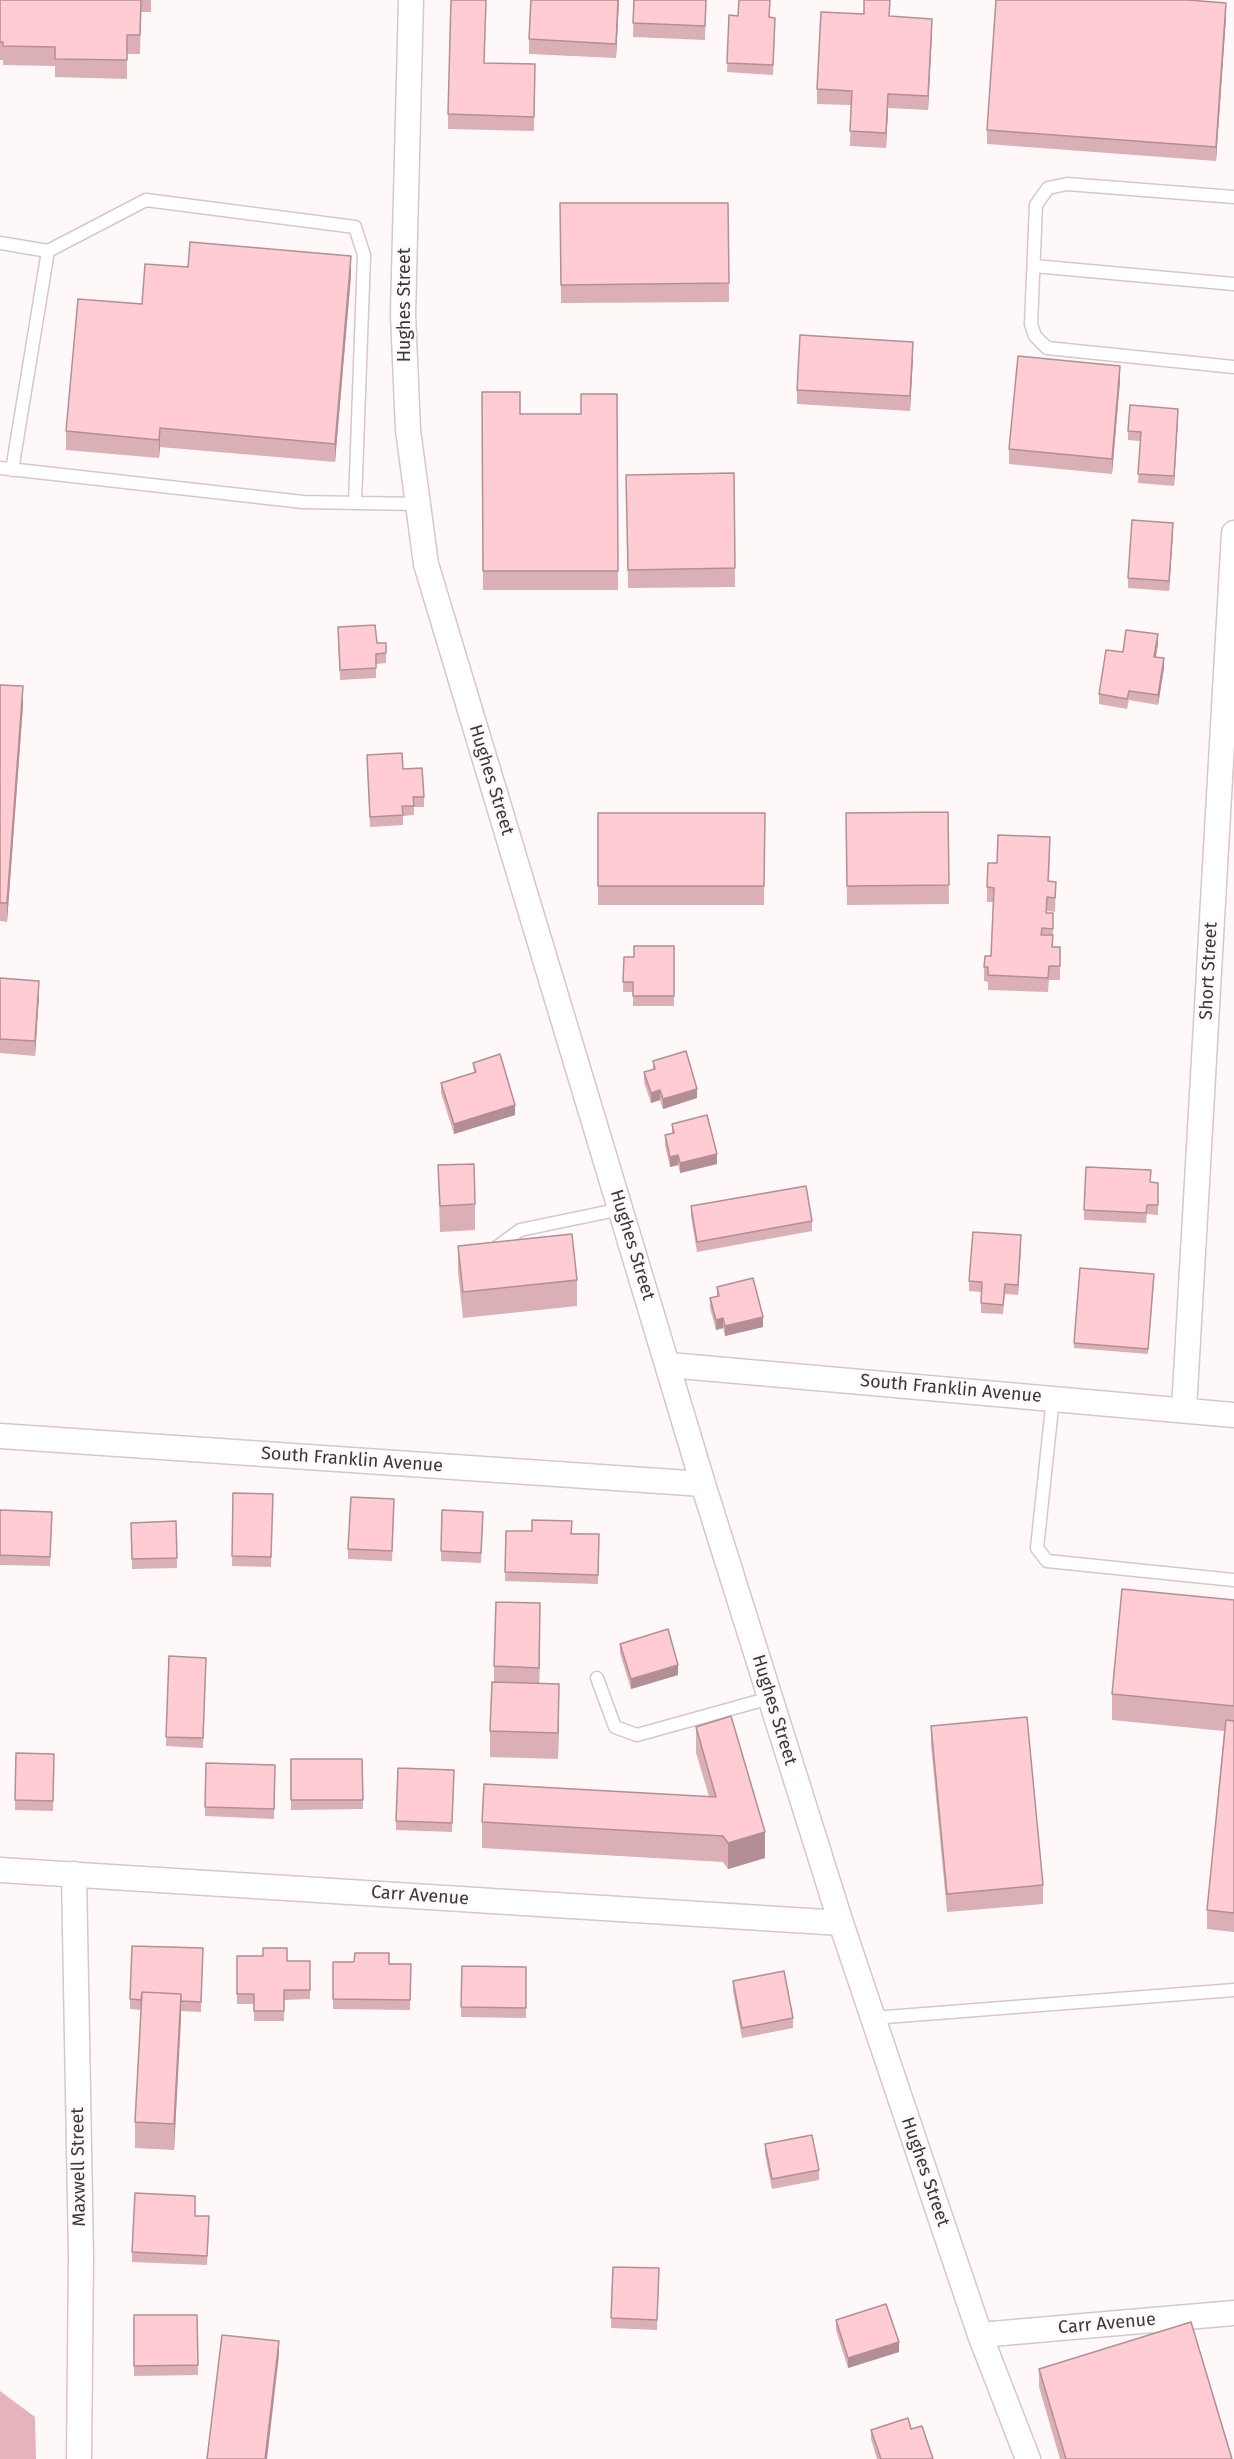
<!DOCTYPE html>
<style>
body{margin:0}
canvas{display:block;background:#fef8f9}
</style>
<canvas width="1234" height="2459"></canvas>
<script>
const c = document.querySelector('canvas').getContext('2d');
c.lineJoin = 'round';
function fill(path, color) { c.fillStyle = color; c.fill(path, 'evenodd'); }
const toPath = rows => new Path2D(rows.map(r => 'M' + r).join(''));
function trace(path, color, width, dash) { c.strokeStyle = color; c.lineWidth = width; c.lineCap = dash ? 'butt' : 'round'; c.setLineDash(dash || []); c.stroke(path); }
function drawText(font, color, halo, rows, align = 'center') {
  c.font = font + ' "Fira Sans",sans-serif'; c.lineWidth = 5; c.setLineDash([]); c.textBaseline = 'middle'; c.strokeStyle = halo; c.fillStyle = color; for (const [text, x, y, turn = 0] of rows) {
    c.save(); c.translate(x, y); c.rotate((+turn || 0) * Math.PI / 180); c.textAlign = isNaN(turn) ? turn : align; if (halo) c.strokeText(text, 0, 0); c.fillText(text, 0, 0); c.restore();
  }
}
fill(toPath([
 [0,2391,35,2417,36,2459,0,2459]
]), '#e5b3bb');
const lane = toPath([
 [1234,197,1067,184,1048,188,1036,205,1031,324,1035,336,1047,348,1234,367],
 [0,243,48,251,146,200,355,227,364,255,355,503],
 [1034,266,1234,284],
 [0,468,303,502,418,504],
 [12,470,48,251],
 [493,1250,520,1230,621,1209],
 [1053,1398,1037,1548,1047,1561,1234,1580],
 [597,1678,615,1727,637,1735,770,1698],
 [873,2018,1234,1990]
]);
const street = toPath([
 [411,0,403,314,408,430,426,564,703,1484,841,1923,980,2335,1028,2459],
 [669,1365,1234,1415],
 [1184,1410,1234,533],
 [0,1436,703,1484],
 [0,1870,841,1923],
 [74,1874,81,2256,79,2459],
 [980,2335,1234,2313]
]);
trace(lane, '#d6c7c9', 15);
trace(street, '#d6c7c9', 27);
trace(lane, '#fff', 12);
trace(street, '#fff', 24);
fill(toPath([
 [0,0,151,0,151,12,141,12,140,54,127,54,127,79,55,77,55,66,3,65,3,60,0,60],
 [619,0,616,58,529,54,529,39],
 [634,0,706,0,705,40,633,37],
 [729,15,770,17,775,27,773,75,727,72],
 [890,17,932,33,928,110,888,108,886,148,850,146,851,105,817,104,817,89],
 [1226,17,1216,161,987,144,987,130],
 [484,63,535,64,534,131,448,129,448,114],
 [560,203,728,203,729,302,561,303],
 [188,267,351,275,335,462,160,447,159,458,66,450,66,431,142,304],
 [913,357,910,411,797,404,797,390],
 [1120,381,1112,474,1009,464,1009,449],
 [482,392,520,414,581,414,617,394,618,590,483,590],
 [1178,419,1174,486,1138,483,1141,441,1128,440,1128,431],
 [734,473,735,587,628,588,626,475],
 [1173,532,1169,591,1128,588,1128,578],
 [338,636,377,643,386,643,386,663,376,664,376,678,340,680],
 [1158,644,1156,657,1164,668,1158,705,1129,700,1127,709,1099,704,1099,694,1123,652],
 [0,685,23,705,7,922,0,921],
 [367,764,403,769,424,797,424,807,414,807,414,815,403,816,403,825,370,827],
 [948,812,949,904,847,905,846,813],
 [598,813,765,813,764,905,598,905],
 [1050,852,1049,881,1056,882,1055,912,1047,911,1047,913,1053,913,1053,947,1060,962,1060,980,1049,980,1048,992,988,990,988,982,984,981,984,967,991,956,994,902,987,902,987,887,997,863],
 [674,946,674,1006,633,1006,633,992,623,992,624,957,634,957],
 [0,978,39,995,35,1056,0,1053],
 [653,1061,697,1098,663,1109,660,1100,651,1103,644,1082,644,1072,653,1070],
 [473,1063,515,1115,454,1134,441,1093,441,1083,474,1073],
 [672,1124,717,1164,680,1173,678,1165,670,1167,665,1145,665,1135,672,1134],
 [438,1165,475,1204,475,1230,440,1232],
 [1151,1182,1158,1183,1158,1215,1147,1214,1146,1223,1084,1220,1084,1210],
 [691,1206,812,1221,812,1231,697,1252,691,1216],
 [1021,1245,1018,1295,1005,1294,1003,1314,981,1313,981,1292,969,1291,969,1281],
 [458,1246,577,1280,577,1306,463,1318,458,1272],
 [1154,1279,1148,1354,1074,1348,1074,1343],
 [717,1287,763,1327,725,1336,723,1328,716,1330,710,1308,710,1298,717,1297],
 [233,1493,273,1494,271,1567,232,1566],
 [394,1508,392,1561,348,1559,348,1549],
 [0,1510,52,1522,50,1566,0,1565],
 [442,1510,483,1512,481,1563,441,1561],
 [176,1521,177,1568,132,1569,131,1523],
 [506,1531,599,1534,598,1584,505,1581],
 [1234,1600,1234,1932,1207,1929,1207,1910,1224,1731,1112,1720,1112,1694],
 [540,1629,539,1684,559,1710,558,1759,490,1757,490,1731,494,1682,494,1666],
 [620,1644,678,1675,631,1689,620,1653],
 [169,1656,206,1658,203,1748,166,1746],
 [931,1726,1043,1885,1043,1904,947,1912,931,1745],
 [696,1727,765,1858,728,1869,723,1862,482,1848,482,1822,709,1796,696,1753],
 [16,1753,54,1754,53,1811,15,1810],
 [291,1759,362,1759,363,1809,291,1810],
 [206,1763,275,1765,274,1819,205,1816],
 [454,1770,452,1832,396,1830,396,1821],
 [203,1948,201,2012,181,2011,174,2150,135,2148,135,2122,141,2010,130,2009,130,1999],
 [237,1956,287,1961,310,1961,310,1999,284,2000,284,2021,254,2021,254,2004,237,2004],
 [333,1962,411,1964,410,2010,333,2009],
 [462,1966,526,1967,526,2018,461,2017],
 [733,1981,793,2018,793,2028,742,2038,733,1991],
 [765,2144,819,2170,819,2180,772,2189,765,2154],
 [195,2216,209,2226,207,2265,132,2262,132,2252],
 [613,2267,659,2278,657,2330,611,2328],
 [134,2315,197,2315,198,2375,134,2376],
 [836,2320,899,2352,848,2368,836,2330],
 [1039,2369,1232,2459,1060,2459,1039,2387],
 [911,2429,933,2459,877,2459,871,2439,871,2430]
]), '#dbafb6');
fill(toPath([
 [618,0,619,0,616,58,616,44],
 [1226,3,1226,17,1216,161,1216,147],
 [932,19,932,33,928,110,928,96],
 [888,94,888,108,886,148,886,133],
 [351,256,351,275,335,462,335,444],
 [913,342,913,357,910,411,910,396],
 [1120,366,1120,381,1112,474,1112,459],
 [1178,409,1178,419,1174,486,1174,476],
 [160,428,160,447,159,458,159,440],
 [1173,523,1173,532,1169,591,1169,581],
 [1158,634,1158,644,1154,666,1154,657],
 [1164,658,1164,668,1158,705,1158,695],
 [23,686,23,705,7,922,7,903],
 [39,981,39,995,35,1056,35,1041],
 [697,1089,697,1098,663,1109,663,1099],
 [660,1090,660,1100,651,1103,651,1093],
 [515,1105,515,1115,454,1134,454,1124],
 [717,1154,717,1164,680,1173,680,1163],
 [678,1155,678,1165,670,1167,670,1157],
 [1021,1235,1021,1245,1018,1295,1018,1285],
 [763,1317,763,1327,725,1336,725,1326],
 [723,1318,723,1328,716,1330,716,1320],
 [540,1603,540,1629,539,1694,539,1668],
 [678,1665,678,1675,631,1689,631,1679],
 [559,1684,559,1710,558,1759,558,1733],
 [765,1832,765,1858,728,1869,728,1843],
 [181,1994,181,2020,174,2150,174,2124],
 [279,2341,279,2355,267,2459,265,2459],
 [899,2342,899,2352,848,2368,848,2358]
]), '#b28f94');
const building = toPath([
 [0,0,141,0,140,35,127,35,127,60,55,59,55,47,3,46,3,42,0,42,0,0],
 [451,0,486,0,484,63,535,64,534,117,448,114,451,0],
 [531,0,618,0,616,44,529,39,531,0],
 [634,0,706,0,705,26,633,23,634,0],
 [739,0,770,0,769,17,775,18,773,65,727,63,729,15,738,16,739,0],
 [864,0,890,0,889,16,932,19,928,96,888,94,886,133,850,131,852,91,817,89,821,12,864,14,864,0],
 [996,0,1188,0,1226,3,1216,147,987,130,996,0],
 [560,203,728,203,729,283,561,285,560,203],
 [190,242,351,256,335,444,160,428,159,440,66,431,78,299,142,304,145,264,188,267,190,242],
 [800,335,913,342,910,396,797,390,800,335],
 [1018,356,1120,366,1112,459,1009,449,1018,356],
 [482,392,520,392,520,414,581,414,581,394,617,394,618,571,483,571,482,392],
 [1130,405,1178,409,1174,476,1138,474,1141,432,1128,431,1130,405],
 [734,473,735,568,628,570,626,475,734,473],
 [1132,520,1173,523,1169,581,1128,578,1132,520],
 [375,625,377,643,386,643,386,653,376,654,376,668,340,670,338,627,375,625],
 [1126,630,1158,634,1154,657,1164,658,1158,695,1129,691,1127,699,1099,694,1106,650,1123,652,1126,630],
 [0,685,23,686,7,903,0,903,0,685],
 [402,753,403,769,422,768,424,797,413,797,414,806,402,806,403,815,370,817,367,755,402,753],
 [948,812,949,885,847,886,846,813,948,812],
 [598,813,765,813,764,886,598,886,598,813],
 [998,835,1050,837,1048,881,1056,882,1055,898,1047,897,1046,913,1053,913,1053,929,1042,928,1041,935,1053,935,1052,947,1060,947,1060,966,1049,966,1048,978,988,975,988,967,984,967,985,956,991,956,994,888,987,887,988,863,997,863,998,835],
 [634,946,674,946,674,996,633,996,633,982,623,982,624,957,634,957,634,946],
 [0,978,39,981,35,1041,0,1039,0,978],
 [686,1051,697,1089,663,1099,660,1090,651,1093,644,1072,655,1069,653,1061,686,1051],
 [500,1054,515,1105,454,1124,441,1083,476,1072,473,1063,500,1054],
 [707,1115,717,1154,680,1163,678,1155,670,1157,665,1135,674,1133,672,1124,707,1115],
 [474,1164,475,1204,440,1206,438,1165,474,1164],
 [1086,1167,1151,1170,1150,1182,1158,1183,1158,1205,1147,1205,1146,1213,1084,1210,1086,1167],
 [806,1186,812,1221,697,1242,691,1206,806,1186],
 [973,1232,1021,1235,1018,1285,1005,1284,1003,1305,981,1303,982,1282,969,1281,973,1232],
 [572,1234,577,1280,463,1292,458,1246,572,1234],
 [1080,1268,1154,1274,1148,1349,1074,1343,1080,1268],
 [753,1278,763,1317,725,1326,723,1318,716,1320,710,1298,719,1296,717,1287,753,1278],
 [233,1493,273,1494,271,1557,232,1556,233,1493],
 [351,1497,394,1499,392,1551,348,1549,351,1497],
 [0,1510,52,1512,50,1557,0,1555,0,1510],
 [442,1510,483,1512,481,1553,441,1551,442,1510],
 [532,1520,572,1521,571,1534,599,1534,598,1575,505,1572,506,1531,532,1531,532,1520],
 [176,1521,177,1558,132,1559,131,1523,176,1521],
 [1122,1589,1234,1600,1234,1706,1112,1694,1122,1589],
 [496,1602,540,1603,539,1668,494,1666,496,1602],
 [668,1629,678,1665,631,1679,620,1644,668,1629],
 [169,1656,206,1658,203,1738,166,1737,169,1656],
 [492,1682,559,1684,558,1733,490,1731,492,1682],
 [731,1716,765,1832,728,1843,723,1836,482,1822,484,1784,716,1797,696,1727,731,1716],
 [1027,1717,1043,1885,947,1894,931,1726,1027,1717],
 [1226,1720,1234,1721,1234,1913,1207,1910,1226,1720],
 [16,1753,54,1754,53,1801,15,1800,16,1753],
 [291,1759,362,1759,363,1800,291,1800,291,1759],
 [206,1763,275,1765,274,1809,205,1807,206,1763],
 [398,1768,454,1770,452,1823,396,1821,398,1768],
 [132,1946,203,1948,201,2002,181,2001,181,1994,142,1992,141,2000,130,1999,132,1946],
 [263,1948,287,1948,287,1961,310,1961,310,1990,284,1990,284,2011,254,2011,254,1994,237,1994,237,1956,263,1956,263,1948],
 [355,1953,389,1953,389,1964,411,1964,410,2000,333,1999,333,1962,354,1962,355,1953],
 [462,1966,526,1967,526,2008,461,2007,462,1966],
 [784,1971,793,2018,742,2028,733,1981,784,1971],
 [142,1992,181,1994,174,2124,135,2122,142,1992],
 [812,2135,819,2170,772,2179,765,2144,812,2135],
 [135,2193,195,2196,195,2216,209,2216,207,2256,132,2252,135,2193],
 [613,2267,659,2268,657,2320,611,2318,613,2267],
 [886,2304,899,2342,848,2358,836,2320,886,2304],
 [134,2315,197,2315,198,2365,134,2366,134,2315],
 [1191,2322,1232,2459,1066,2459,1039,2369,1191,2322],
 [222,2335,279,2341,265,2459,207,2459,222,2335],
 [908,2418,911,2429,922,2426,933,2459,881,2459,871,2430,908,2418]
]);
fill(building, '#ffccd4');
trace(building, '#b28f94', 1.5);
drawText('18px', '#3c3637', '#fef8f9', [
 ["Hughes Street",405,305,-90],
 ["Hughes Street",491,780,73],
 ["Short Street",1209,971,-87],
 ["Hughes Street",632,1245,73],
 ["South Franklin Avenue",951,1389,5],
 ["South Franklin Avenue",352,1460,4],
 ["Hughes Street",774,1710,73],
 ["Carr Avenue",420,1896,4],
 ["Maxwell Street",79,2167,-91],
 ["Hughes Street",925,2172,71],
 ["Carr Avenue",1107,2324,-5]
]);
</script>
